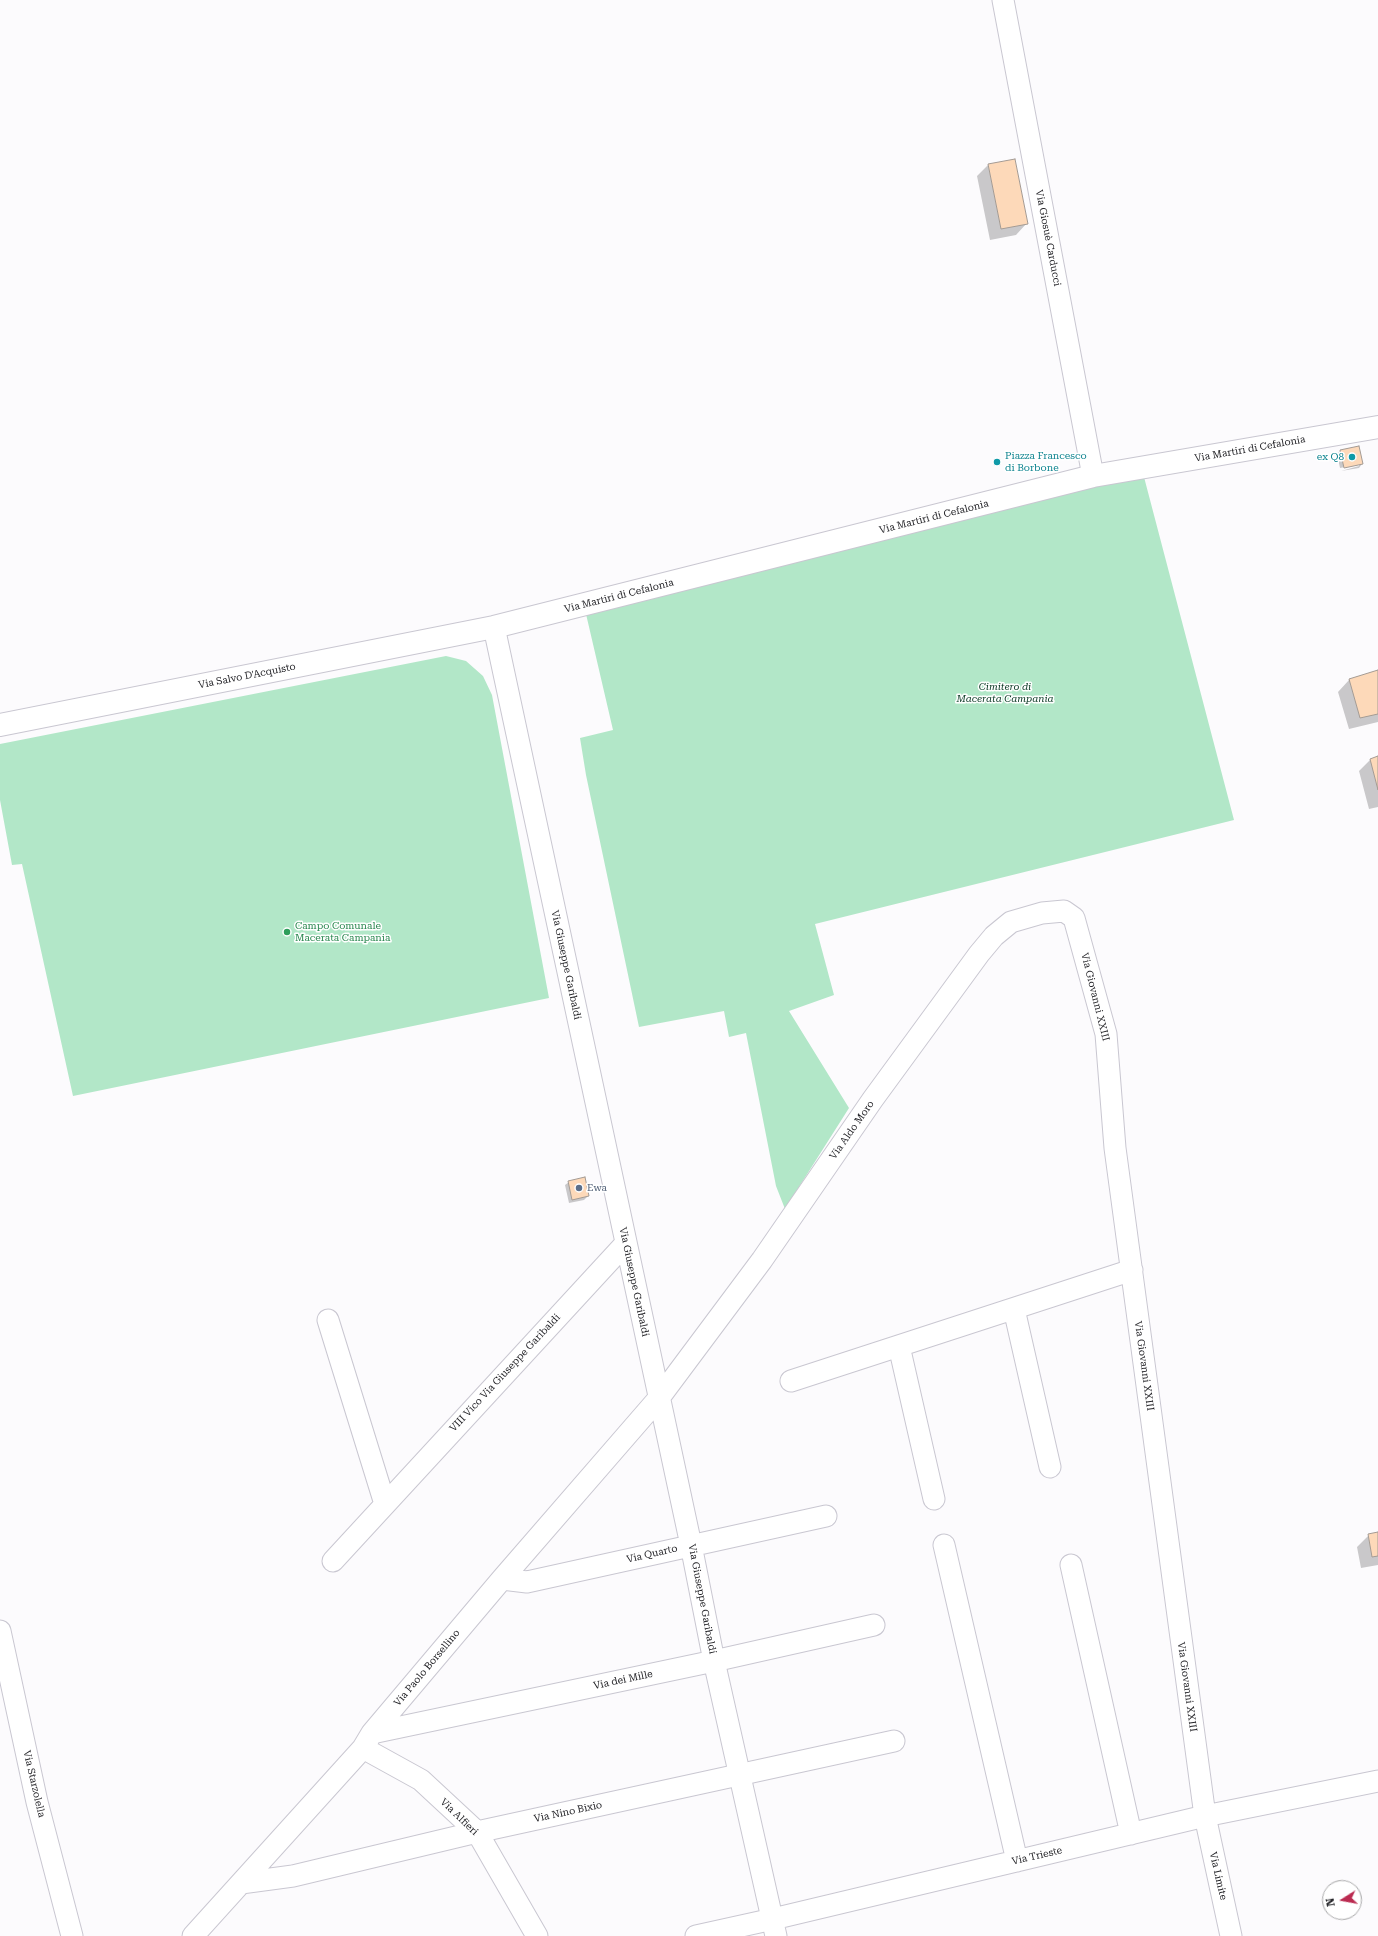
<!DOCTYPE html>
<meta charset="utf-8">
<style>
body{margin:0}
#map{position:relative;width:1378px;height:1936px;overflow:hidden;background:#fcfbfd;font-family:"Roboto Serif",serif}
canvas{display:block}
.north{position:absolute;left:1322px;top:1880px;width:40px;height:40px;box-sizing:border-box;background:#fff;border:1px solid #a8a8a9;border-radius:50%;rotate:259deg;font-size:11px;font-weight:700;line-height:16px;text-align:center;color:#252529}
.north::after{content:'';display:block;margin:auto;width:14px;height:18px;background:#bb2b51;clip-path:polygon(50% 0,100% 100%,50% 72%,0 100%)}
</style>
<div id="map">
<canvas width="1378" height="1936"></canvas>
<div class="north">N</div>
</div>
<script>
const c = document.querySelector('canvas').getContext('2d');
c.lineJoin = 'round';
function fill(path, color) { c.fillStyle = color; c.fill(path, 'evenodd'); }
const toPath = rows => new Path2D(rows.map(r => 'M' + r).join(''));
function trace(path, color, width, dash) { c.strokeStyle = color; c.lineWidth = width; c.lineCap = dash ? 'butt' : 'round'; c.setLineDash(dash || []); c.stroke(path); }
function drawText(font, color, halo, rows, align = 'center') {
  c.font = font + ' "Roboto Serif",serif'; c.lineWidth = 3; c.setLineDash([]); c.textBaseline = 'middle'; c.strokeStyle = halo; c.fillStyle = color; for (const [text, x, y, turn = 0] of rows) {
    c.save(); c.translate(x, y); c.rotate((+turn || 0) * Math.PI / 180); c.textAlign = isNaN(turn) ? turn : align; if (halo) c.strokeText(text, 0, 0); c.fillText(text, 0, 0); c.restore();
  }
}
fill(toPath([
 [1144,477,1234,820,815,924,834,995,789,1011,849,1108,785,1209,776,1186,746,1033,729,1037,724,1011,639,1027,586,775,580,738,613,730,586,614,1075,489],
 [446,656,466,661,483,676,492,695,549,998,73,1096,22,864,12,865,0,800,0,744]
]), '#b2e7c8');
fill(toPath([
 [988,165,1027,223,1016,235,990,240,977,176],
 [1341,450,1362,464,1359,468,1341,471,1359,466,1359,464,1340,468,1337,454],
 [1378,671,1378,722,1349,729,1338,692,1349,680],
 [1378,757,1378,807,1369,809,1359,771,1370,760],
 [569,1182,588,1196,584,1200,569,1203,565,1185],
 [1378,1534,1378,1565,1361,1568,1357,1547,1369,1535]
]), '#0003');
const building = toPath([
 [1015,159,1028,224,1001,229,988,164,1015,159],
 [1359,446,1363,464,1344,468,1340,450,1359,446],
 [1378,670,1378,714,1360,718,1349,679,1378,670],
 [1378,756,1378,790,1370,759,1378,756],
 [585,1177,589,1196,572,1200,568,1181,585,1177],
 [1378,1532,1378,1556,1372,1557,1368,1534,1378,1532]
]);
fill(building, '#fdd9b9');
trace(building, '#a49b94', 1);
const street = toPath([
 [1003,0,1093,476],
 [494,627,691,1545,714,1661,776,1936],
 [1014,1309,1050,1467],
 [328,1320,385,1504],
 [899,1346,934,1499],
 [791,1381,1132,1270],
 [944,1545,1017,1861],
 [333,1561,626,1243],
 [1071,1565,1131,1834],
 [502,1579,527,1582,826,1516],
 [0,1631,37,1802,72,1936],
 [372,1733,714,1661,874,1625],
 [363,1748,421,1780,477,1832,537,1936],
 [241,1883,293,1876,477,1832,894,1741],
 [193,1936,363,1748,372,1733,502,1579,659,1398,762,1260,873,1099,979,954,994,936,1011,922,1042,913,1064,911,1074,918,1106,1034,1115,1148,1205,1816,1231,1936],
 [696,1936,773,1919,1205,1816,1378,1781]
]);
const secondary = toPath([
 [0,725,494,627,1093,476,1378,427]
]);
trace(street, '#c9c7d1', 23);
trace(secondary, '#c9c7d1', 24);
trace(street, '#fff', 21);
trace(secondary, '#fff', 22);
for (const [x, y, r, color] of [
 [1352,457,4,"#0f9aa8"],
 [997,462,4,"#0f9aa8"],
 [287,932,4,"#2e9e5b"],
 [579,1188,4,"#5c6f8a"]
]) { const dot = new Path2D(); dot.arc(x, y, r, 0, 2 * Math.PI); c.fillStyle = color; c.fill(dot); trace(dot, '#fff', 1.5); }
drawText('10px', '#252529', '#fff', [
 ["Via Giosuè Carducci",1048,238,79],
 ["Via Martiri di Cefalonia",1250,449,-10],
 ["Via Martiri di Cefalonia",934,517,-14],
 ["Via Martiri di Cefalonia",619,596,-14],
 ["Via Salvo D'Acquisto",247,676,-11],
 ["Via Giuseppe Garibaldi",566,965,78],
 ["Via Giovanni XXIII",1095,997,76],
 ["Via Aldo Moro",852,1130,-55],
 ["Via Giuseppe Garibaldi",634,1282,78],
 ["Via Giovanni XXIII",1144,1366,82],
 ["VIII Vico Via Giuseppe Garibaldi",505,1373,-47],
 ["Via Quarto",652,1554,-13],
 ["Via Giuseppe Garibaldi",702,1599,79],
 ["Via Paolo Borsellino",427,1668,-50],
 ["Via dei Mille",623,1680,-12],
 ["Via Giovanni XXIII",1187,1687,82],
 ["Via Starzolella",34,1784,77],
 ["Via Nino Bixio",568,1812,-12],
 ["Via Alfieri",459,1817,44],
 ["Via Trieste",1037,1856,-13],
 ["Via Limite",1218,1876,77]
]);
drawText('10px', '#0d838f', '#fff', [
 ["Piazza Francesco",1005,456],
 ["di Borbone",1005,468],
 ["ex Q8",1344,457,"right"]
], 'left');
drawText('italic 10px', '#073621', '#fff', [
 ["Cimitero di",1005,687],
 ["Macerata Campania",1005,699]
]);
drawText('10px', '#27864d', '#fff', [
 ["Campo Comunale",295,926],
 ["Macerata Campania",295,938]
], 'left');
drawText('10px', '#4e5e75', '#fff', [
 ["Ewa",587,1188]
], 'left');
</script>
